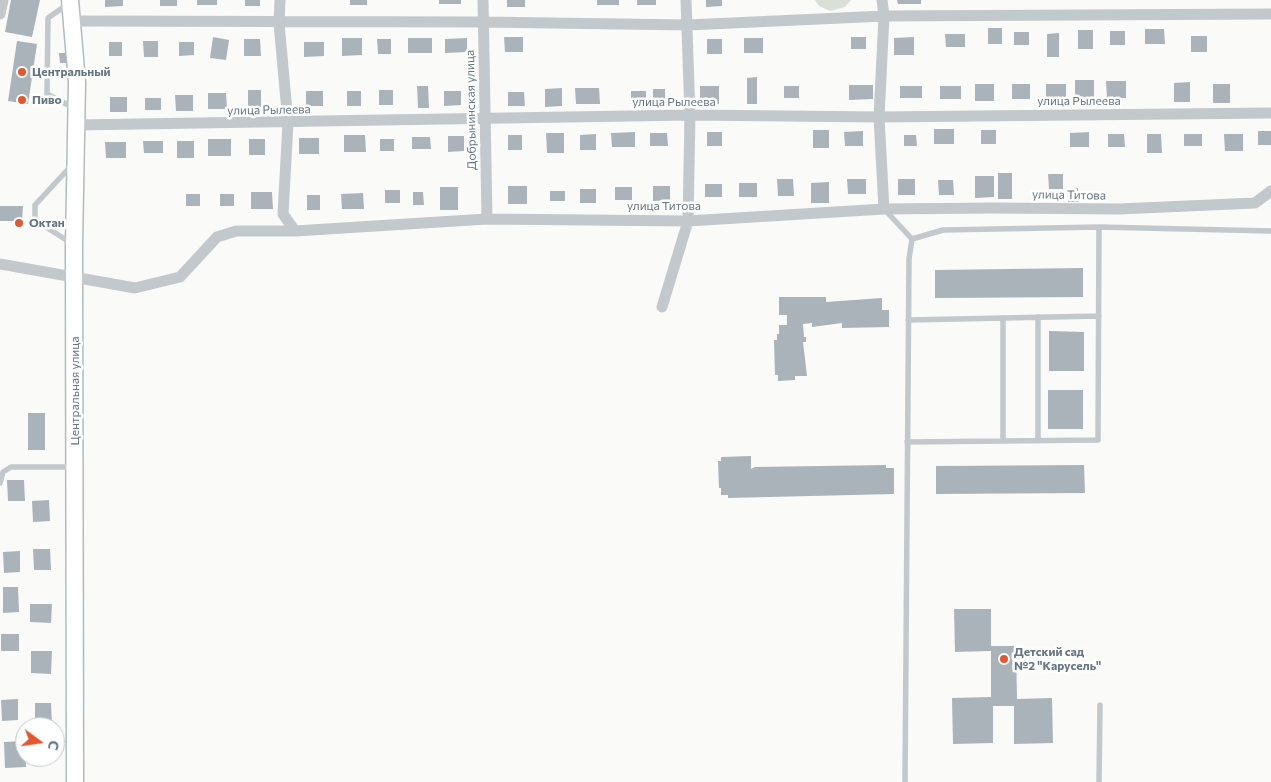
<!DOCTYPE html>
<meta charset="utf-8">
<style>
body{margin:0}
#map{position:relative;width:1271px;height:782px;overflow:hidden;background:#fafaf8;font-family:Commissioner,sans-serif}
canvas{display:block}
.north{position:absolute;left:15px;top:717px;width:50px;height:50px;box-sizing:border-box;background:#fff;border:1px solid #c1c8cd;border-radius:50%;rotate:104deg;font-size:14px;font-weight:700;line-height:20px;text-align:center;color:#657683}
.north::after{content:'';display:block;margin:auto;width:18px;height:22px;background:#e4572e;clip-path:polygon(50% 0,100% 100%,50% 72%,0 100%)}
</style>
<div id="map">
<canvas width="1271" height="782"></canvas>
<div class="north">С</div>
</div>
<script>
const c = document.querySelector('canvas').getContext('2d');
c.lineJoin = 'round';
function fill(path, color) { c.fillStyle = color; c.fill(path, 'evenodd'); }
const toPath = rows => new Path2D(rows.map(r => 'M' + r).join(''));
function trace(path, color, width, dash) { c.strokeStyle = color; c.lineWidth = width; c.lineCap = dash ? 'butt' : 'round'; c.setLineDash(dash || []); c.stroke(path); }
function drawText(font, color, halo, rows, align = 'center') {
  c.font = font + ' Commissioner,sans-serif'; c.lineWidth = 5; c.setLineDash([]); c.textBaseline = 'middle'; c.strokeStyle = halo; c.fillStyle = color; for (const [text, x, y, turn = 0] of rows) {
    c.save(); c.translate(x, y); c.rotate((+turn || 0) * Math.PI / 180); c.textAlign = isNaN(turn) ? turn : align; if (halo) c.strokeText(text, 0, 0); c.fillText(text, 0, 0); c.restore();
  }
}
fill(toPath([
 [815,0,851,0,845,7,830,11,819,6]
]), '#dadfd7');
fill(toPath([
 [11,0,40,0,32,37,5,32],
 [105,0,123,0,123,6,105,7],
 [160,0,177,0,177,6,160,6],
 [197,0,217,0,217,5,197,5],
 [245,0,260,0,260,6,245,6],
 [350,0,367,0,367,5,350,5],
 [439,0,461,0,461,4,439,4],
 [507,0,525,0,525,7,507,7],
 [597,0,619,0,619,5,597,5],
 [637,0,656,0,656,5,637,5],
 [706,0,722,0,722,6,706,7],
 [897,0,921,0,921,4,898,4],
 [988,28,1002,28,1002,44,988,44],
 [1145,29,1164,29,1165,44,1145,44],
 [1078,30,1093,30,1093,49,1078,49],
 [1110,31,1125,31,1125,45,1110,45],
 [1014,32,1029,32,1029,45,1014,45],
 [1059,33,1059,57,1047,57,1047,34],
 [945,34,965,34,965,47,946,47],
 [1191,36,1207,36,1207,52,1191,52],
 [213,37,229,40,226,60,210,58],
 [504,37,523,37,523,52,505,52],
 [851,37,866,37,866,49,851,49],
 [914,37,914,55,894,55,894,38],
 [342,38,362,38,362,55,342,56],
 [408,38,432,38,432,53,408,53],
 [467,38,467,52,445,53,445,39],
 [744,38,763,38,763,53,744,53],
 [244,39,260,39,261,56,244,56],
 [377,39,391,39,391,54,378,54],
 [707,39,722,39,722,54,707,54],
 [17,41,37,44,28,104,8,101],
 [143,41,158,41,158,57,144,57],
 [109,42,122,42,122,56,109,56],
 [179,42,194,42,194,55,179,56],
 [304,42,324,42,324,56,304,57],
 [59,53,66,53,66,63,60,63],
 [757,77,757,104,747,104,747,78],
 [1075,80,1094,80,1094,97,1075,97],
 [1106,81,1126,81,1126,98,1107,98],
 [1190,82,1190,102,1174,102,1174,83],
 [975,84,994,84,994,101,975,101],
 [1012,84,1030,84,1030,99,1012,99],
 [1046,84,1066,84,1066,97,1046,97],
 [1213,84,1230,84,1230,103,1213,103],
 [849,85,873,85,873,99,849,100],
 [417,86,428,86,429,108,418,108],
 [700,86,719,86,719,104,700,105],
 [784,86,799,86,799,98,784,98],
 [900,86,922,86,922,98,900,98],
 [940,86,961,86,961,99,940,99],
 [562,88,562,106,545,107,545,89],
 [575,88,599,88,600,104,576,104],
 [653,89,665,89,665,102,653,102],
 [248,90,261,90,261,110,248,110],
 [379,90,393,90,393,105,379,105],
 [306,91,323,91,323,106,306,106],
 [347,91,361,91,361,106,347,106],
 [444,91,461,91,461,105,444,106],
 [631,91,646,91,646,104,631,104],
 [508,92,524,92,525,106,508,106],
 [208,93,226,93,227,109,208,109],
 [175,95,193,95,193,111,176,111],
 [110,97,127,97,127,112,110,112],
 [145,98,161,98,161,110,145,110],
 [934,129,954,129,954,144,934,144],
 [813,130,829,130,829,148,813,148],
 [981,130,996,130,996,144,981,144],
 [863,131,863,146,845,146,844,132],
 [1258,131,1271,131,1271,145,1258,145],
 [635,132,635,147,612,147,611,133],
 [707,132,722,132,722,146,707,146],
 [1089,132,1089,147,1070,147,1070,133],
 [546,133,564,133,564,153,547,153],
 [650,133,667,133,668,146,650,146],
 [596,134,596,150,580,150,580,135],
 [1108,134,1124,134,1125,147,1108,147],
 [1147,134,1161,134,1162,153,1147,153],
 [1184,134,1202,134,1202,146,1184,146],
 [1224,134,1243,134,1243,151,1225,151],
 [344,135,365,135,366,152,344,152],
 [508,135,522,135,522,150,508,150],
 [904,135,916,135,917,146,904,146],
 [448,136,464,136,464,151,448,152],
 [412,137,430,137,431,149,412,149],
 [299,138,319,138,319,154,299,154],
 [208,139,231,139,231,156,208,156],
 [249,139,265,139,265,155,249,155],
 [380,139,394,139,394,151,380,151],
 [143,141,163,141,163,153,144,153],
 [177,141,194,141,194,158,177,158],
 [105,142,126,142,126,158,106,158],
 [998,173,1012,173,1012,199,998,199],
 [1048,174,1063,174,1063,189,1049,189],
 [975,176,994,176,994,197,975,198],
 [777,179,793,179,794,196,778,196],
 [847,179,866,179,866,194,848,194],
 [898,179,915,179,915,195,898,195],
 [938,180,953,180,954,195,939,195],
 [829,182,829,203,811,203,811,183],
 [739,183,757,183,757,197,739,197],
 [705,184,722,184,722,197,705,197],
 [508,186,527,186,527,204,508,204],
 [653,186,670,186,670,200,653,201],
 [440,187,458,187,458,210,440,210],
 [615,187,632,187,632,200,615,200],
 [1068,188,1078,188,1079,202,1068,202],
 [580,189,596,189,596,203,580,203],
 [385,190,400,190,400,203,385,203],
 [550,191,565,191,565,201,550,201],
 [251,192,272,192,273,209,251,209],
 [413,192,423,192,424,205,413,205],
 [363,193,364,209,342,209,341,194],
 [186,194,200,194,200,206,186,206],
 [220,194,234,194,234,206,220,206],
 [307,195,320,195,320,210,307,210],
 [0,206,23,206,22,221,0,221],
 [1083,268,1083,297,935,298,935,270],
 [779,297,826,297,826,302,882,298,882,310,889,310,889,327,842,328,842,323,812,327,812,323,803,324,804,337,806,337,806,342,803,342,807,376,795,376,795,380,778,381,778,375,775,375,774,340,777,340,777,334,779,334,779,325,787,325,787,315,779,315],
 [1049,331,1084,332,1084,371,1049,371],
 [1048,390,1083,390,1083,429,1048,429],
 [28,413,45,413,45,450,28,450],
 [751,456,751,469,755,467,886,465,886,468,894,468,894,494,728,498,728,495,721,495,721,488,719,488,718,461,721,461,721,457],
 [1084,465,1085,493,936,494,936,466],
 [7,480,24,480,25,501,8,501],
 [49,500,50,521,33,522,32,501],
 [33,549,50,549,51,570,34,570],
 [20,551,20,572,4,573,3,552],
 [3,587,18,587,19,612,3,613],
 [30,604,52,604,51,623,30,622],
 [954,609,991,609,991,646,1016,646,1017,699,1052,698,1053,743,1014,744,1014,706,993,706,993,743,953,744,952,698,991,697,991,651,955,652],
 [1,634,19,634,19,651,1,651],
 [31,651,52,651,51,674,31,673],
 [18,699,18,720,2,721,1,700],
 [35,703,51,703,52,724,35,724],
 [25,741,26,767,5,768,4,742]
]), '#aab3b9');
const secondary = toPath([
 [70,0,77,82,74,245,75,782]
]);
trace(secondary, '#b3babf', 19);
trace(toPath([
 [68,4,48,18,47,94,74,108],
 [885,210,912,239],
 [912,239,943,230,1099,227,1271,231],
 [71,243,35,220,35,205,71,166],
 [1003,318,1003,441],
 [908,320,1099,316],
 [1038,441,1038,317],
 [907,442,1098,440,1099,227],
 [0,483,3,472,11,467,73,467],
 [905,782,909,259,912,239],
 [1099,782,1100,705]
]), '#c3c8cc', 5.5);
trace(toPath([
 [280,0,279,23,288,123,283,214,295,231],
 [483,0,487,219],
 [882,0,884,16,879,117,884,209],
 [0,14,3,0],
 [73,21,484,22,688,25,884,16,1271,14],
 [76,125,690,115,879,117,1271,113],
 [0,264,135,288,180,277,217,237,236,231,295,231,487,219,688,221,884,209,993,208,1119,209,1255,203,1271,191],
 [662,307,688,221,690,115,686,0]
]), '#c3c8cc', 11);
trace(secondary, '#fff', 16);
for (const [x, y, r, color] of [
 [22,72,5,"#e4572e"],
 [22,100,5,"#e4572e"],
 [19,223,5,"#e4572e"],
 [1004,659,5,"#e4572e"]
]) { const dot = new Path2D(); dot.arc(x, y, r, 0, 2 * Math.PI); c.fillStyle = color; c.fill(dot); trace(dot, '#fff', 2); }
drawText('bold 12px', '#657683', '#fff', [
 ["Центральный",32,72],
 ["Пиво",32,100],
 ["Октан",29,223],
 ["Детский сад",1014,652],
 ["№2 \"Карусель\"",1014,666]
], 'left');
drawText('12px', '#657683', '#fff', [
 ["улица Рылеева",1079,101],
 ["улица Рылеева",674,102],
 ["улица Рылеева",269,110,-1],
 ["Добрынинская улица",471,110,-91],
 ["улица Титова",1069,195,1],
 ["улица Титова",664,206],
 ["Центральная улица",75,391,-90]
]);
</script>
